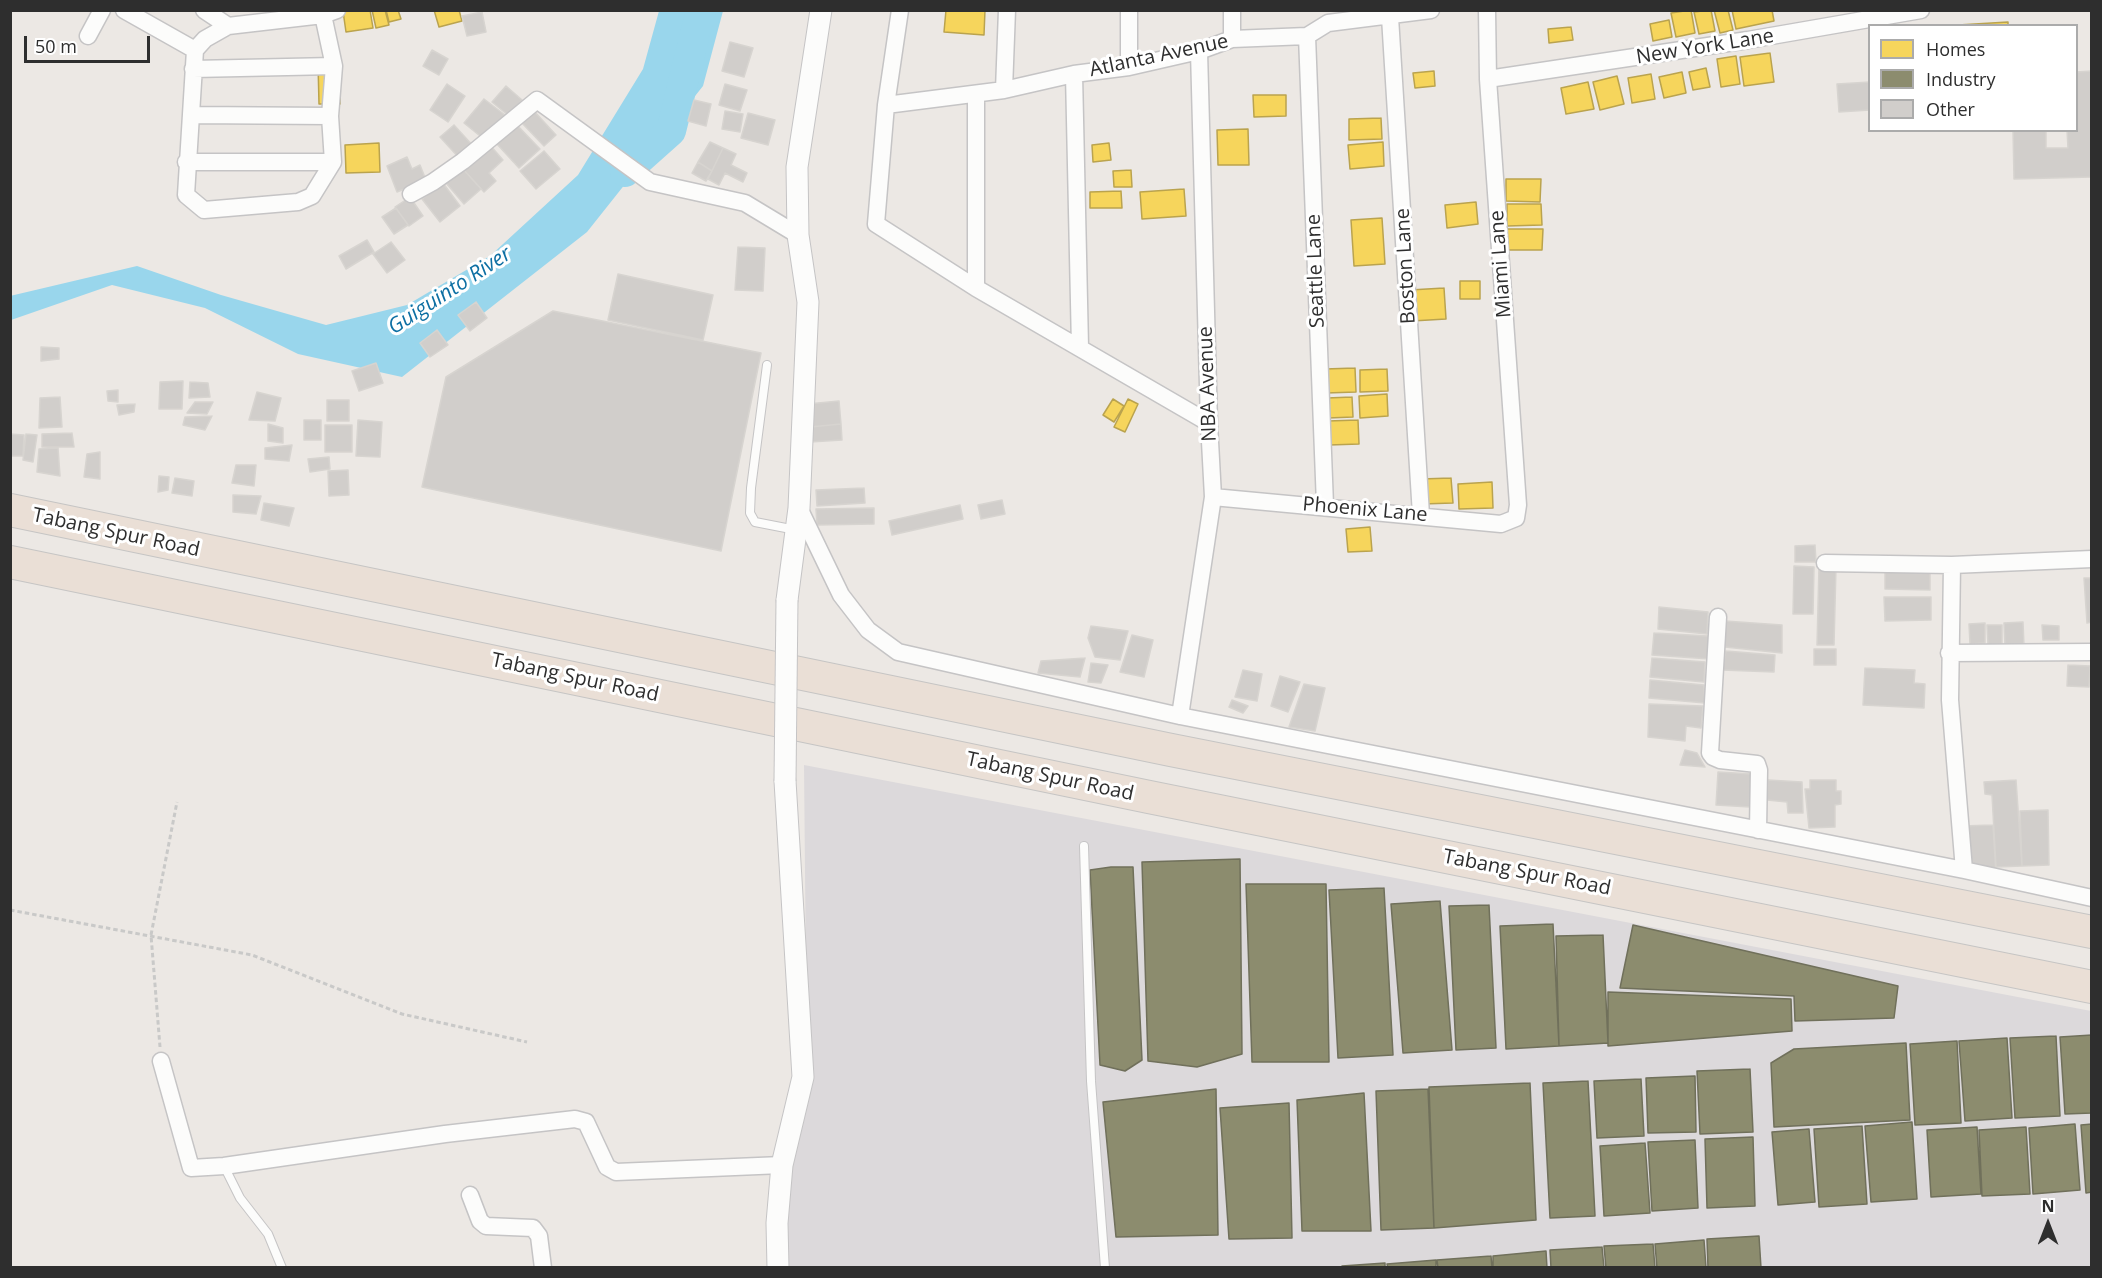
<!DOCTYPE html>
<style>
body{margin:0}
#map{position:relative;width:2102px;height:1278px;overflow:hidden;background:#ece8e4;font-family:"Open Sans",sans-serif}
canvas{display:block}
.frame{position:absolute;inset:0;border:12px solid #2e2e2e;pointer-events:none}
.legend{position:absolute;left:1868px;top:24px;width:210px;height:108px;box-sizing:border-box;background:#fff;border:2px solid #ababab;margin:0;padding:8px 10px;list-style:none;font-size:18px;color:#2e2e2e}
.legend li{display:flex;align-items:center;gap:12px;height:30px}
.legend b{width:30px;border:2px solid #ababab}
.north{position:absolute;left:2018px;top:1194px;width:60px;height:60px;-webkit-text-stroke:4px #fff;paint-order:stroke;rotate:0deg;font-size:16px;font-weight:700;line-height:24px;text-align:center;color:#2e2e2e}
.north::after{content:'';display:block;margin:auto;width:21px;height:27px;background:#2e2e2e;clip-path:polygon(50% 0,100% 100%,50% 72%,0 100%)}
.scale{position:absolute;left:24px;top:36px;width:126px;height:27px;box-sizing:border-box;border:3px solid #2e2e2e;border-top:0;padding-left:8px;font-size:18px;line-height:21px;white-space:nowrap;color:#2e2e2e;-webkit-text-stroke:4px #fff;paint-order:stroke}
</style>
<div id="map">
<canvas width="2102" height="1278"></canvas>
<div class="frame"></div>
<ul class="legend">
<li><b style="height:16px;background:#f6d55c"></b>Homes</li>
<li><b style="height:16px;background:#8c8c6e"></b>Industry</li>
<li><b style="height:16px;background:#d1cecb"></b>Other</li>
</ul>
<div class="north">N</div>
<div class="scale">50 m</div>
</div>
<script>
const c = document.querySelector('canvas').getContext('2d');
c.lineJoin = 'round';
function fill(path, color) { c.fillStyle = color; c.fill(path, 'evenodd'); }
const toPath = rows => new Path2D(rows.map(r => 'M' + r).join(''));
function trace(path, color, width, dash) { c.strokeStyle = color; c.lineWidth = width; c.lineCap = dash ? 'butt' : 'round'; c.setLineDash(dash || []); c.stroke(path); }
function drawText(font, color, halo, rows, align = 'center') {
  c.font = font + ' "Open Sans",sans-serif'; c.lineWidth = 6; c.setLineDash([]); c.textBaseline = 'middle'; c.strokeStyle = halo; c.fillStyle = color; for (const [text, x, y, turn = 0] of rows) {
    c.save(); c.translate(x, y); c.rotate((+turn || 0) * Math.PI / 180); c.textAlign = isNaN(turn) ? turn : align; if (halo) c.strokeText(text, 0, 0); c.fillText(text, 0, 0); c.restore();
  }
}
fill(toPath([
 [804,765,2091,1011,2091,1267,788,1267,784,1175,807,1082]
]), '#dcd9db');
fill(toPath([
 [659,11,723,11,703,86,587,232,402,377,298,354,205,308,112,285,11,320,10,296,137,266,221,295,326,325,407,305,490,256,578,175,643,69]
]), '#99d6ec');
const homes = toPath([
 [370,10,373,28,346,32,343,11,370,10],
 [372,10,385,10,389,25,376,28,372,10],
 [386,10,398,10,401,19,389,22,386,10],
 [434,10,459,10,462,21,439,27,434,10],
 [946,10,985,10,984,35,944,32,946,10],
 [1691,10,1695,33,1676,37,1671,13,1691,10],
 [1711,10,1715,31,1699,34,1694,12,1711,10],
 [1714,10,1728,10,1733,30,1720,33,1714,10],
 [1732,10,1772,10,1774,21,1736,29,1732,10],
 [1669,20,1672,37,1653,41,1650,24,1669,20],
 [2008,22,2008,26,1958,25,2008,22],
 [1571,27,1573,40,1549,43,1548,29,1571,27],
 [1770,53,1774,82,1744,86,1740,57,1770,53],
 [1736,56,1740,84,1721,87,1717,59,1736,56],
 [318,64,340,64,340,104,319,104,318,64],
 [1706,68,1710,87,1693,90,1689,72,1706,68],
 [1434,71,1435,86,1415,88,1413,73,1434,71],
 [1682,72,1686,93,1664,98,1659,77,1682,72],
 [1651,74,1655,99,1632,103,1628,78,1651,74],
 [1617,76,1624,104,1600,110,1593,82,1617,76],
 [1588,82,1594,109,1566,114,1561,88,1588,82],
 [1253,95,1286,95,1286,116,1254,117,1253,95],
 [1381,118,1382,139,1349,140,1349,119,1381,118],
 [1248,129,1249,165,1218,165,1217,130,1248,129],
 [1383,142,1384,166,1350,169,1348,145,1383,142],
 [379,143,380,172,346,173,345,145,379,143],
 [1109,143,1111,160,1093,162,1092,145,1109,143],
 [1131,170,1132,187,1114,187,1113,171,1131,170],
 [1506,179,1541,179,1540,202,1506,201,1506,179],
 [1184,189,1186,216,1142,219,1140,192,1184,189],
 [1121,191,1122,208,1090,208,1090,192,1121,191],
 [1476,202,1478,224,1447,228,1445,205,1476,202],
 [1507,204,1541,204,1542,225,1507,226,1507,204],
 [1382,218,1385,264,1354,266,1351,220,1382,218],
 [1507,229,1543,229,1542,250,1507,250,1507,229],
 [1460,281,1480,281,1480,299,1460,299,1460,281],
 [1444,288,1446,319,1412,321,1410,290,1444,288],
 [1355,368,1356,392,1326,393,1325,369,1355,368],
 [1387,369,1388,391,1360,392,1360,370,1387,369],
 [1387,394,1388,416,1360,418,1359,396,1387,394],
 [1352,397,1353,417,1328,418,1327,398,1352,397],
 [1113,399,1124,406,1114,422,1103,415,1113,399],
 [1128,399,1138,404,1125,432,1114,427,1128,399],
 [1358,420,1359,444,1329,445,1328,421,1358,420],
 [1451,478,1453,503,1422,504,1421,479,1451,478],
 [1492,482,1493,508,1459,509,1458,484,1492,482],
 [1370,527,1372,551,1348,552,1346,529,1370,527]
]);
fill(homes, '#f6d55c');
trace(homes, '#baa34e', 1.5);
const industry = toPath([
 [1240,859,1242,1054,1197,1067,1148,1061,1142,862,1240,859],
 [1111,867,1133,867,1142,1060,1125,1071,1100,1065,1090,870,1111,867],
 [1246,884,1326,884,1329,1062,1252,1062,1246,884],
 [1384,888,1393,1055,1338,1058,1329,890,1384,888],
 [1440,901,1452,1050,1403,1053,1391,904,1440,901],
 [1489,905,1496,1048,1456,1050,1449,906,1489,905],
 [1553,924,1559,1046,1506,1049,1500,926,1553,924],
 [1633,925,1898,986,1894,1018,1795,1021,1794,996,1620,988,1633,925],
 [1603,935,1608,1043,1559,1046,1556,936,1603,935],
 [1608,992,1791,999,1792,1031,1608,1046,1608,992],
 [2092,1035,2092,1113,2065,1114,2060,1037,2092,1035],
 [2056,1036,2060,1116,2015,1118,2010,1038,2056,1036],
 [2007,1038,2012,1118,1965,1121,1959,1041,2007,1038],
 [1957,1041,1961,1123,1915,1125,1910,1044,1957,1041],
 [1906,1043,1910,1120,1774,1127,1771,1063,1794,1049,1906,1043],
 [1750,1069,1753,1132,1700,1134,1697,1071,1750,1069],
 [1695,1076,1696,1132,1648,1133,1646,1078,1695,1076],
 [1641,1079,1644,1136,1597,1138,1594,1081,1641,1079],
 [1588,1081,1595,1216,1550,1218,1543,1083,1588,1081],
 [1530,1083,1536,1220,1434,1228,1429,1087,1530,1083],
 [1216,1089,1218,1235,1116,1237,1103,1102,1216,1089],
 [1428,1089,1434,1228,1381,1230,1376,1091,1428,1089],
 [1364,1093,1371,1231,1302,1231,1297,1100,1364,1093],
 [1289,1103,1292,1238,1229,1239,1220,1108,1289,1103],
 [1912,1122,1917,1199,1871,1202,1865,1126,1912,1122],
 [2075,1124,2080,1190,2033,1194,2029,1128,2075,1124],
 [2092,1124,2092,1192,2086,1193,2081,1125,2092,1124],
 [1862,1126,1867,1204,1819,1207,1814,1129,1862,1126],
 [1977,1127,1981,1194,1931,1197,1927,1130,1977,1127],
 [2026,1127,2030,1194,1982,1196,1979,1130,2026,1127],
 [1809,1129,1815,1202,1778,1205,1772,1132,1809,1129],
 [1753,1137,1755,1206,1707,1208,1705,1139,1753,1137],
 [1695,1140,1698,1208,1652,1211,1648,1142,1695,1140],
 [1645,1143,1650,1213,1604,1216,1600,1146,1645,1143],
 [1759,1236,1761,1268,1708,1268,1707,1239,1759,1236],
 [1704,1240,1706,1268,1657,1268,1655,1244,1704,1240],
 [1653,1244,1655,1268,1606,1268,1604,1246,1653,1244],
 [1602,1247,1604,1268,1551,1268,1550,1250,1602,1247],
 [1546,1251,1547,1268,1493,1268,1493,1256,1546,1251],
 [1491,1256,1492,1268,1438,1268,1437,1260,1491,1256],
 [1436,1260,1436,1268,1388,1268,1387,1264,1436,1260],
 [1385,1263,1385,1268,1342,1268,1342,1266,1385,1263]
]);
fill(industry, '#8c8c6e');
trace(industry, '#70705b', 1.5);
trace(toPath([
 [625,172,671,131,701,10]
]), '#99d6ec', 30);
const building = toPath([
 [482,12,486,32,467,36,462,16,482,12],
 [730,42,753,48,744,77,722,71,730,42],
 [432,50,448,59,439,75,423,66,432,50],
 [2092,71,2092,177,2014,179,2013,130,2046,130,2046,148,2068,148,2067,130,2076,130,2076,72,2092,71],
 [1870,82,1870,110,1839,112,1837,84,1870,82],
 [447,84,465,96,448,122,430,110,447,84],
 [725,84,747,90,740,111,719,105,725,84],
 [506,86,522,100,509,116,492,102,506,86],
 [484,99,505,115,485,140,464,123,484,99],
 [694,100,711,104,706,126,688,121,694,100],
 [533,110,556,135,544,146,520,121,533,110],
 [725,111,743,114,740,132,722,129,725,111],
 [748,113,775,120,768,145,741,138,748,113],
 [516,124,540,149,519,168,496,143,516,124],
 [454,125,475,148,461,160,440,137,454,125],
 [710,142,723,148,712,171,698,162,710,142],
 [489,144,503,160,489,173,496,181,484,192,463,169,489,144],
 [723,148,736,154,731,165,747,173,743,182,725,173,719,185,708,179,723,148],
 [544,151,560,169,536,189,520,171,544,151],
 [407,157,412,169,420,165,426,180,397,192,387,166,407,157],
 [698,162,712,171,706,181,692,173,698,162],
 [463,169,481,189,464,204,446,183,463,169],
 [443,183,460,206,440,222,422,199,443,183],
 [410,197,423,216,409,226,395,207,410,197],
 [396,208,408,225,394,234,382,217,396,208],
 [367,240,374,252,346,269,339,256,367,240],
 [391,242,405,260,387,273,373,254,391,242],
 [738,247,765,248,763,291,735,290,738,247],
 [618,274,713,295,703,340,608,320,618,274],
 [476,302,487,318,470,331,458,315,476,302],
 [553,311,761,353,721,551,422,487,446,377,553,311],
 [437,330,448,345,430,357,420,343,437,330],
 [41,347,59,348,59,359,41,361,41,347],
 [376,363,383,383,359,391,352,371,376,363],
 [183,381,182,409,159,409,160,382,183,381],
 [190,382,208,383,210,397,189,398,190,382],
 [118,390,118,402,108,401,107,391,118,390],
 [257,392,281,398,275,421,249,420,257,392],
 [60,397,62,427,39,428,40,398,60,397],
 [327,400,349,400,349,421,327,421,327,400],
 [839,401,841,424,810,427,808,404,839,401],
 [195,402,213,402,207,414,187,413,195,402],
 [135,404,134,412,119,415,117,405,135,404],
 [212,416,205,430,183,425,185,417,212,416],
 [304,420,321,420,321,440,304,440,304,420],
 [358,420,382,422,380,457,356,456,358,420],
 [268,424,283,428,283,443,268,441,268,424],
 [841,424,842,440,810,442,810,427,841,424],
 [325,425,352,425,352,452,325,452,325,425],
 [72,433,74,447,42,447,42,434,72,433],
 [10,434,24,435,23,456,10,456,10,434],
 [26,434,37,435,33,462,23,460,26,434],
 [292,445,289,461,265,459,265,448,292,445],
 [58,448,60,476,37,472,39,449,58,448],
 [100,452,100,479,84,477,87,454,100,452],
 [329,457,330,469,310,472,308,459,329,457],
 [236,465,256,465,254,486,232,483,236,465],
 [348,470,349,495,329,496,328,471,348,470],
 [159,476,169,477,168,490,158,492,159,476],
 [175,478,194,481,192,496,172,493,175,478],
 [864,488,865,503,817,506,816,490,864,488],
 [233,495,261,496,256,514,233,512,233,495],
 [1002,500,1005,514,981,519,978,505,1002,500],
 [264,503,294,508,289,526,261,520,264,503],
 [960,505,963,519,892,535,889,521,960,505],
 [874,508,874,524,817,525,816,509,874,508],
 [1815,545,1816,562,1795,562,1795,546,1815,545],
 [1794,566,1814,567,1813,614,1793,614,1794,566],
 [1819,566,1836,567,1834,645,1817,645,1819,566],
 [1885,567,1930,568,1930,590,1885,589,1885,567],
 [2084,578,2092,578,2092,622,2087,623,2084,578],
 [1884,597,1931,597,1931,620,1885,621,1884,597],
 [1659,607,1708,612,1707,634,1658,629,1659,607],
 [1725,621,1782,625,1782,653,1725,647,1725,621],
 [2023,622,2024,646,2005,647,2004,623,2023,622],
 [1985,623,1985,643,1970,644,1969,624,1985,623],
 [1987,625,2002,625,2002,644,1988,645,1987,625],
 [2042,625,2059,626,2059,640,2043,640,2042,625],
 [1091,626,1128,631,1120,660,1095,657,1088,638,1091,626],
 [1654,633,1708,636,1710,659,1652,655,1654,633],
 [1132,635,1153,640,1144,677,1120,672,1132,635],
 [1814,649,1836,649,1836,665,1814,665,1814,649],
 [1726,651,1775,655,1774,672,1722,670,1726,651],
 [1085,658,1080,677,1038,673,1041,661,1085,658],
 [1652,658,1705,662,1704,682,1650,677,1652,658],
 [1091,663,1108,665,1101,683,1088,682,1091,663],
 [2068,665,2090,666,2089,687,2067,686,2068,665],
 [1865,668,1915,670,1914,683,1925,684,1924,708,1863,705,1865,668],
 [1243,670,1262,674,1257,701,1235,697,1243,670],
 [1280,676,1300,682,1288,712,1271,706,1280,676],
 [1650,680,1704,685,1705,703,1649,698,1650,680],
 [1304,684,1325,688,1315,731,1289,727,1304,684],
 [1232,700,1248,706,1243,713,1229,707,1232,700],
 [1649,704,1703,706,1701,728,1686,726,1685,741,1648,737,1649,704],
 [1685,750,1697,753,1705,767,1680,765,1685,750],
 [1718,772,1752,774,1750,807,1716,805,1718,772],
 [1768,780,1802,782,1803,813,1788,813,1787,802,1767,800,1768,780],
 [1810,780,1836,780,1836,791,1841,791,1841,804,1835,805,1835,827,1809,828,1805,789,1810,789,1810,780],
 [2016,780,2022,866,1996,867,1992,795,1985,794,1984,782,2016,780],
 [2048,810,2049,865,2022,866,2020,811,2048,810],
 [1993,825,1996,874,1966,867,1962,826,1993,825]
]);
fill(building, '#d1cecb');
trace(building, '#d7d4d0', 1.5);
const service = toPath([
 [767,365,751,488,750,513,755,522,796,530],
 [1084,846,1091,1081,1105,1268],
 [224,1166,240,1198,268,1234,282,1268]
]);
const minor = toPath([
 [124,10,195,50,186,195,204,210,298,202,312,196,333,162,330,116,334,66,323,15,315,10],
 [204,10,228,26],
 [900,10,886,105,876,224,976,288,1209,423],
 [1232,10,1232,39],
 [1390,17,1421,515],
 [88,36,102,10],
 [1307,36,1325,505],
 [195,50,205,39,228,26,323,15,337,10],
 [1129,67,1129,10],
 [193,69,334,66],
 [1074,74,1080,347],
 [1488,79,1748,40,1921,10],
 [1004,90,1007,10],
 [886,105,1004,90,1074,74,1129,67,1199,51,1232,39,1307,36,1328,23,1431,10],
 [191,115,330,116],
 [186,162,333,162],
 [411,194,433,182,463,161,537,100,650,182,745,203,798,235],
 [976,288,976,94],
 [1213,497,1501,524,1516,518,1518,505,1488,79,1487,10],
 [799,508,841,595,868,630,898,652,1180,716,1964,870,2092,898],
 [1825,563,1952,565],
 [1718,617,1710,753,1713,757,1720,760,1757,764,1759,770,1758,830],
 [1949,653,2092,652],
 [1180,716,1213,497,1209,423,1199,51],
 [1964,870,1950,700,1952,565,2092,559],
 [161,1061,191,1168,224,1166,445,1134,575,1119,586,1122,607,1167,616,1172,782,1165],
 [470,1195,480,1221,486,1226,533,1228,539,1236,543,1268]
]);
const tertiary = toPath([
 [787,600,799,508,808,302,798,235,797,167,821,10],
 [778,1268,777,1223,782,1165,803,1077,785,781]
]);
const motorway = toPath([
 [10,510,1171,750,2092,932],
 [10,562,1149,797,2092,987]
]);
trace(service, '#c5c4c5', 10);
trace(minor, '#c5c4c5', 19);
trace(tertiary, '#c5c4c5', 23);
trace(motorway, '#c6c5c4', 34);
trace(toPath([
 [10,910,252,955,402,1014,527,1042],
 [160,1047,151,935,177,802]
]), '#c9c9c8', 3, [4.5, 3]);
trace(service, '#fcfcfb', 8);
trace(minor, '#fcfcfb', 16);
trace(tertiary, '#fcfcfb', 21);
trace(motorway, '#eadfd6', 32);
const tertiaryBridge = toPath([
 [785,781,787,600]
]);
trace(tertiaryBridge, '#c5c4c5', 23, []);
trace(tertiaryBridge, '#fcfcfb', 21);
drawText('20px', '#2e2e2e', '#fff', [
 ["New York Lane",1705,47,-9],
 ["Atlanta Avenue",1159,56,-12],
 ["Miami Lane",1501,264,-94],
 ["Boston Lane",1406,266,-93],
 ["Seattle Lane",1316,271,-92],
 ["NBA Avenue",1208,384,-92],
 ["Phoenix Lane",1365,510,5],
 ["Tabang Spur Road",116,533,12],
 ["Tabang Spur Road",575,678,12],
 ["Tabang Spur Road",1050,777,12],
 ["Tabang Spur Road",1527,873,11]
]);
drawText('italic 21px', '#0d6fa3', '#fff', [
 ["Guiguinto River",450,291,-33]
]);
</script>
